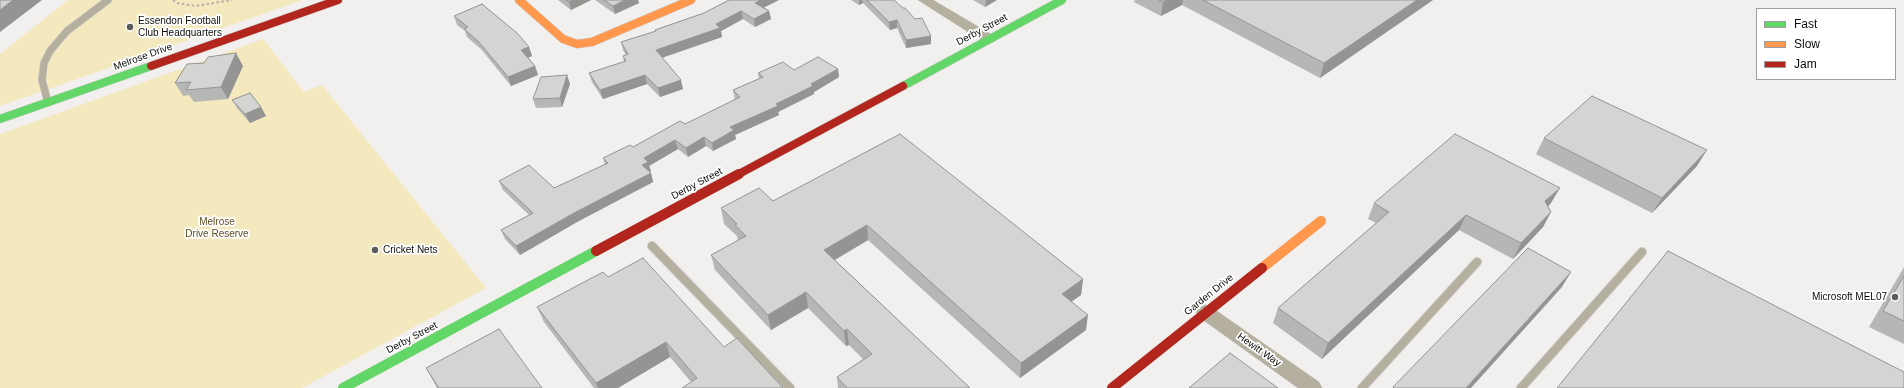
<!DOCTYPE html>
<style>
body{margin:0}
#map{position:relative;width:1904px;height:388px;overflow:hidden;background:#f1f0ee;font-family:Helvetica,sans-serif}
canvas{display:block}
.legend{position:absolute;left:1756px;top:8px;width:140px;height:72px;box-sizing:border-box;background:#fff;border:1px solid #9e9e9d;margin:0;padding:5px 7px;list-style:none;font-size:12px;color:#0c0c0a}
.legend li{display:flex;align-items:center;gap:8px;height:20px}
.legend b{width:20px;border:1px solid #9e9e9d}
</style>
<div id="map">
<canvas width="1904" height="388"></canvas>
<ul class="legend">
<li><b style="height:5px;background:#63d668"></b>Fast</li>
<li><b style="height:5px;background:#ff974d"></b>Slow</li>
<li><b style="height:5px;background:#b3261e"></b>Jam</li>
</ul>
</div>
<script>
const c = document.querySelector('canvas').getContext('2d');
c.lineJoin = 'round';
function fill(path, color) { c.fillStyle = color; c.fill(path, 'evenodd'); }
const toPath = rows => new Path2D(rows.map(r => 'M' + r).join(''));
function trace(path, color, width, dash) { c.strokeStyle = color; c.lineWidth = width; c.lineCap = dash ? 'butt' : 'round'; c.setLineDash(dash || []); c.stroke(path); }
function drawText(font, color, halo, rows, align = 'center') {
  c.font = font + ' Helvetica,sans-serif'; c.lineWidth = 3.5; c.setLineDash([]); c.textBaseline = 'middle'; c.strokeStyle = halo; c.fillStyle = color; for (const [text, x, y, turn = 0] of rows) {
    c.save(); c.translate(x, y); c.rotate((+turn || 0) * Math.PI / 180); c.textAlign = isNaN(turn) ? turn : align; if (halo) c.strokeText(text, 0, 0); c.fillText(text, 0, 0); c.restore();
  }
}
fill(toPath([
 [68,0,303,0,0,106,0,54],
 [263,39,304,92,322,85,486,288,302,388,0,388,0,134]
]), '#f4e8bf');
const laneFar1 = toPath([
 [48,103,42,80,44,63,50,51,67,31,108,0]
]);
const lane = toPath([
 [652,246,790,388],
 [1362,388,1477,262],
 [1521,388,1642,252]
]);
const street = toPath([
 [918,0,933,0,994,36,996,39,994,42,984,42,918,0],
 [1205,305,1211,307,1319,382,1322,388,1298,388,1199,317,1196,312,1199,307,1205,305]
]);
const fastFar1 = toPath([
 [903,86,1062,0],
 [0,119,151,66]
]);
const fast = toPath([
 [343,388,596,251]
]);
const slowFar1 = toPath([
 [519,0,563,39,577,44,592,42,691,0]
]);
const slow = toPath([
 [1262,268,1321,221]
]);
const jamFar1 = toPath([
 [151,66,338,0],
 [737,175,903,86]
]);
const jam = toPath([
 [596,251,739,174],
 [1112,388,1262,268]
]);
trace(laneFar1, '#ccccca', 8);
trace(lane, '#ccccca', 10);
trace(street, '#ccccca', 1);
trace(fastFar1, '#ccccca', 9);
trace(fast, '#ccccca', 10);
trace(slowFar1, '#ccccca', 9);
trace(slow, '#ccccca', 10);
trace(jamFar1, '#ccccca', 9);
trace(jam, '#ccccca', 10);
trace(toPath([
 [173,0,177,3,195,6,232,0]
]), '#b2afa4', 2, [2.5, 2.5]);
trace(laneFar1, '#b4af9e', 7);
trace(lane, '#b4af9e', 8);
fill(street, '#b4af9e');
trace(fastFar1, '#63d668', 8);
trace(fast, '#63d668', 10);
trace(slowFar1, '#ff974d', 8);
trace(slow, '#ff974d', 10);
trace(jamFar1, '#b3261e', 8);
trace(jam, '#b3261e', 10);
fill(toPath([
 [558,0,591,0,571,10],
 [595,0,638,0,639,3,615,14],
 [729,0,779,0,764,7,769,11,771,19,755,27,743,19,721,31,722,37,662,58,683,89,660,97,647,84,603,99,592,82,589,73,624,62,623,56,626,55,623,50,621,42,656,31,655,30,704,13],
 [851,0,894,0,931,44,906,48,897,28,890,30,863,3,859,5],
 [973,0,997,0,985,7],
 [1135,0,1433,0,1320,78,1182,5,1161,16,1134,2],
 [454,16,529,47,532,56,528,58,535,66,538,75,511,86,481,49,467,37,465,31,457,25],
 [243,66,228,99,194,102,189,95,183,96,175,83],
 [838,69,839,77,814,92,814,94,778,112,779,115,735,135,736,139,713,151,706,146,688,157,678,149,649,166,651,171,649,172,651,173,653,182,577,222,520,255,505,239,501,230,529,215,503,190,499,181,554,188,605,165,603,158,633,147,685,124,735,100,733,90,759,79,758,73,794,70],
 [570,84,562,107,536,108,533,99],
 [232,100,266,116,250,123,237,108],
 [1544,138,1697,166,1652,213,1536,154],
 [773,201,1083,279,1081,295,1072,301,1086,330,1020,378,868,240,835,260,970,388,838,388,837,377,863,359,849,345,846,346,808,308,771,330,715,270,711,255,738,241,737,236,724,224,721,208],
 [1374,203,1551,203,1548,206,1551,212,1543,227,1513,259,1459,230,1322,359,1273,323,1278,308,1376,223,1368,219],
 [1904,267,1904,344,1869,327],
 [608,277,724,347,783,388,691,382,670,357,618,388,594,388,544,322,537,307],
 [426,368,542,388,437,388]
]), '#b6b6b5');
fill(toPath([
 [13,0,42,0,0,32,0,10],
 [572,0,591,0,571,10,569,2],
 [625,0,638,0,639,3,615,14,613,6],
 [761,0,779,0,757,11,755,3],
 [859,0,862,0,863,3,859,5],
 [986,0,997,0,985,7],
 [1167,0,1183,0,1182,5,1161,16,1163,2],
 [1417,0,1433,0,1320,78,1324,63],
 [741,11,743,19,721,31,722,37,658,59,656,50,716,24],
 [769,11,771,19,755,27,754,19],
 [897,20,897,28,890,30,889,22],
 [931,36,931,44,906,48,906,40],
 [529,47,532,56,524,59,521,50],
 [236,53,243,66,228,99,221,87],
 [535,66,538,75,511,86,508,77],
 [838,69,839,77,814,92,814,94,778,112,779,115,735,135,736,139,713,151,712,143,730,127,776,104],
 [567,75,570,84,562,107,560,98],
 [645,75,647,84,603,99,600,90],
 [681,80,683,89,660,97,658,88],
 [261,107,266,116,250,123,245,114],
 [704,137,706,146,688,157,686,148],
 [675,140,678,149,649,166,651,171,645,174,642,165,644,158],
 [1707,150,1697,166,1652,213,1662,198],
 [651,173,653,182,577,222,520,255,516,246,574,213],
 [1560,188,1551,203,1537,217,1545,201],
 [1551,212,1543,227,1513,259,1521,243],
 [1466,215,1459,230,1322,359,1328,343],
 [867,225,868,240,826,265,824,250],
 [1571,272,1562,287,1471,388,1466,388],
 [1083,279,1081,295,1061,309,1062,294],
 [806,292,808,308,771,330,768,315],
 [1088,315,1086,330,1020,378,1021,363],
 [847,329,849,345,846,346,844,331],
 [666,342,670,357,618,388,598,388,596,383]
]), '#949493');
const building = toPath([
 [0,0,13,0,0,10,0,0],
 [566,0,572,0,569,2,566,0],
 [604,0,625,0,613,6,604,0],
 [729,0,761,0,755,3,769,11,754,19,741,11,716,24,720,28,656,50,681,80,658,88,645,75,600,90,589,73,626,61,623,56,628,54,621,42,656,31,655,30,704,13,729,0],
 [867,0,894,0,903,8,905,8,915,19,922,18,931,36,906,40,897,20,889,22,867,0],
 [1159,0,1167,0,1163,2,1159,0],
 [1203,0,1417,0,1324,63,1203,0],
 [482,4,517,33,529,47,521,50,535,66,508,77,478,41,464,29,468,27,454,16,482,4],
 [236,53,221,87,186,90,191,82,175,83,187,64,204,63,208,57,236,53],
 [818,57,838,69,811,84,813,86,776,104,778,106,730,127,734,130,712,143,704,137,686,148,675,140,644,158,648,162,642,165,651,173,574,213,516,246,501,230,533,213,499,181,529,165,554,188,608,163,603,158,630,145,633,147,680,121,685,124,740,97,733,90,763,77,758,73,783,62,794,70,818,57],
 [567,75,560,98,533,99,541,77,567,75],
 [250,93,261,107,245,114,232,100,250,93],
 [1592,96,1707,150,1662,198,1544,138,1592,96],
 [900,134,1083,279,1062,294,1088,315,1021,363,867,225,824,250,970,388,847,388,837,377,872,354,847,329,844,331,806,292,768,315,711,255,746,236,735,225,737,224,721,208,759,188,773,201,900,134],
 [1455,134,1560,188,1545,201,1551,212,1521,243,1466,215,1328,343,1278,308,1389,212,1374,203,1455,134],
 [1528,248,1571,272,1466,388,1394,388,1393,387,1528,248],
 [1668,251,1904,372,1904,388,1557,388,1668,251],
 [643,258,724,347,737,338,783,388,682,388,697,378,666,342,596,383,537,307,603,272,608,277,643,258],
 [1904,276,1904,321,1883,311,1904,276],
 [499,329,542,388,439,388,426,368,499,329],
 [1230,353,1278,388,1189,388,1230,353]
]);
fill(building, '#d4d4d2');
trace(building, '#949493', 1);
for (const [x, y, r, color] of [
 [130,27,4,"#5c5c5a"],
 [375,250,4,"#5c5c5a"],
 [1895,297,4,"#5c5c5a"]
]) { const dot = new Path2D(); dot.arc(x, y, r, 0, 2 * Math.PI); c.fillStyle = color; c.fill(dot); trace(dot, '#fff', 1.5); }
drawText('10px', '#0c0c0a', '#fff', [
 ["Essendon Football",138,21],
 ["Club Headquarters",138,33],
 ["Cricket Nets",383,250],
 ["Microsoft MEL07",1887,297,"right"]
], 'left');
drawText('10px', '#0c0c0a', '#fff', [
 ["Derby Street",982,30,-28],
 ["Melrose Drive",143,57,-20],
 ["Derby Street",697,184,-28],
 ["Garden Drive",1209,295,-39],
 ["Derby Street",412,338,-28],
 ["Hewitt Way",1259,350,35]
]);
drawText('10px', '#5a4e23', '#fff', [
 ["Melrose",217,222],
 ["Drive Reserve",217,234]
]);
</script>
